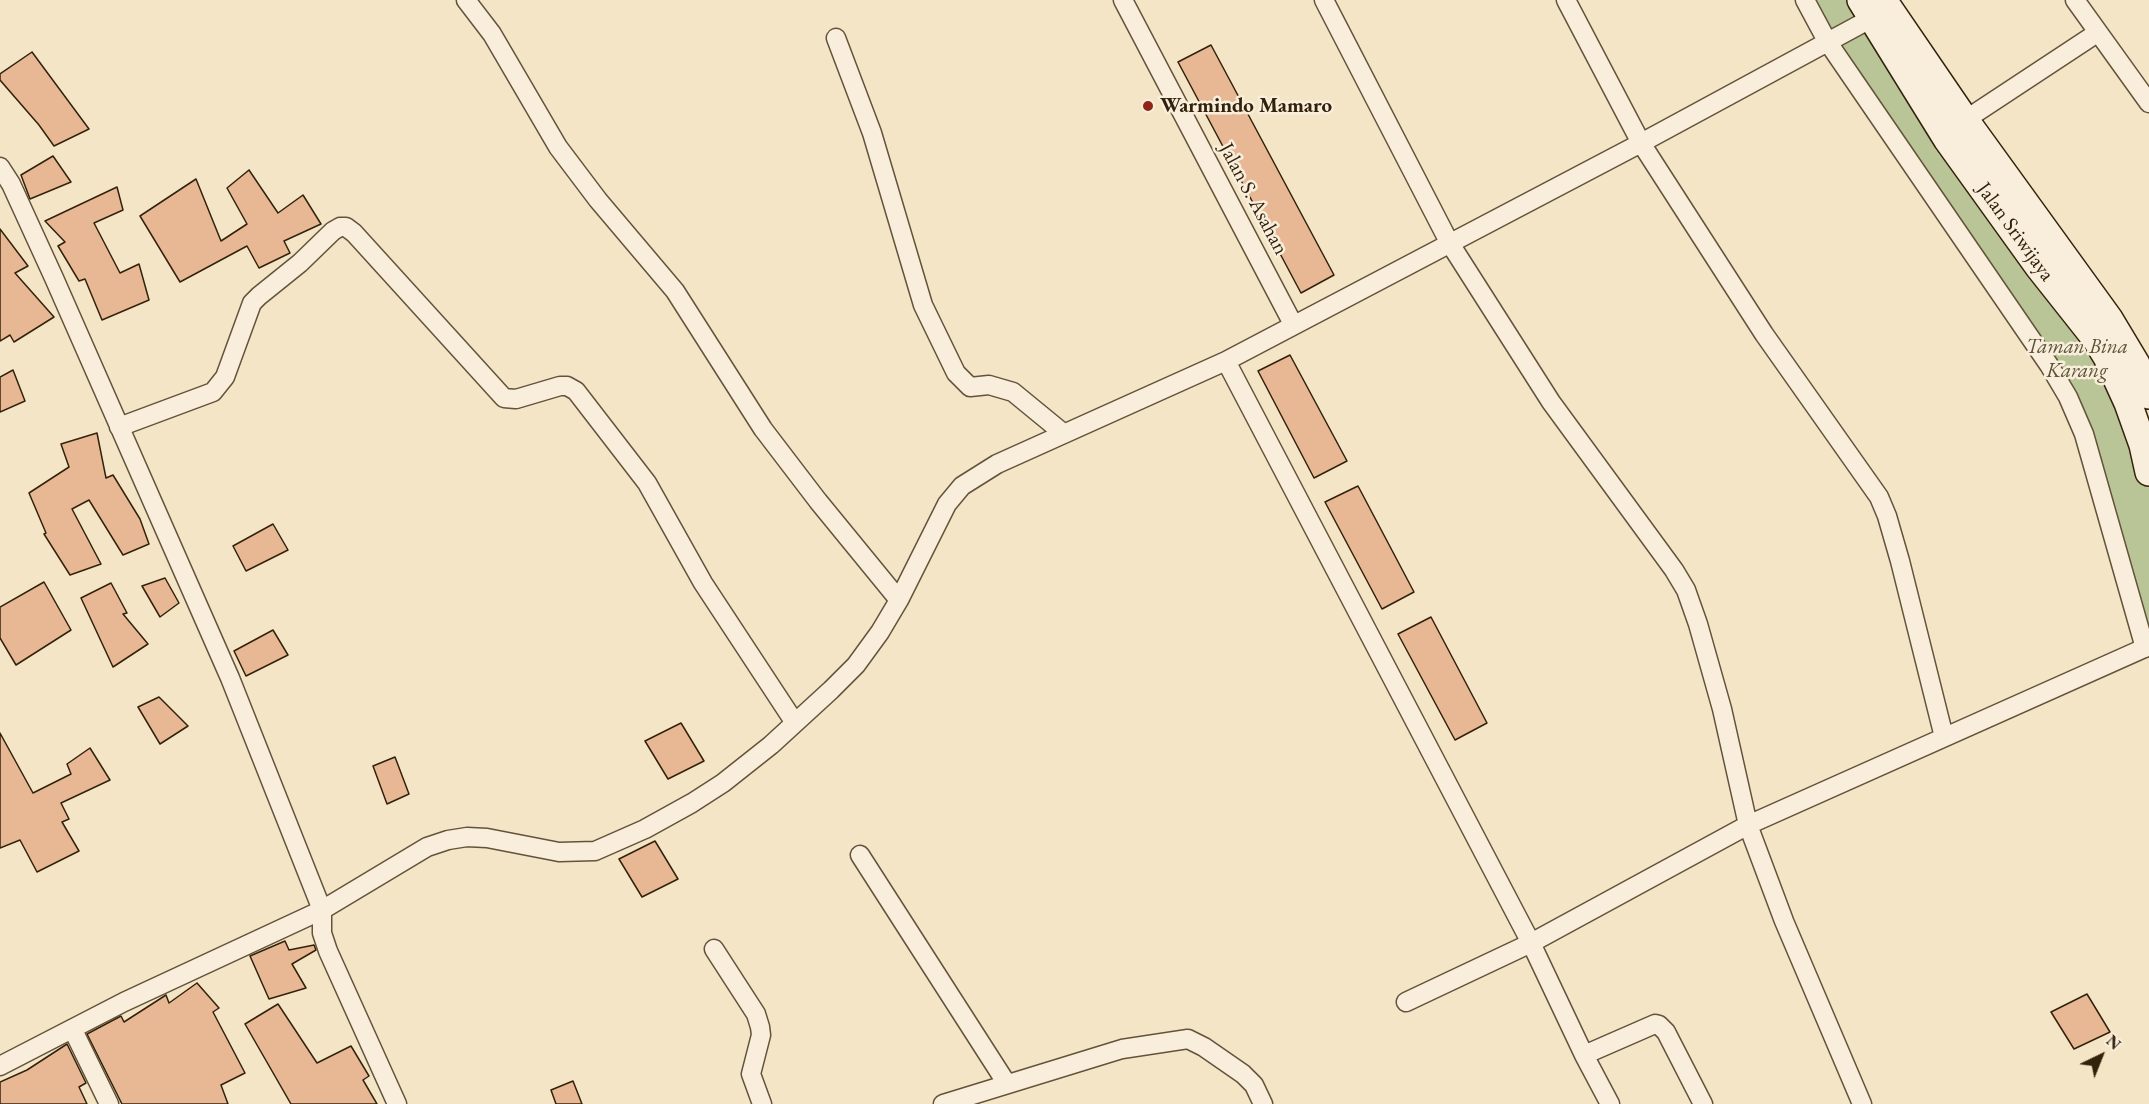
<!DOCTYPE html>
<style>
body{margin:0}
#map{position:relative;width:2149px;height:1104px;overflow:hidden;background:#f4e5c7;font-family:"EB Garamond",serif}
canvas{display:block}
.north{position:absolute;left:2071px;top:1026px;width:60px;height:60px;-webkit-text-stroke:4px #f8eedb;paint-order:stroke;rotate:43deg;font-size:16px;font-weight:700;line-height:24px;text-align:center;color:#32220b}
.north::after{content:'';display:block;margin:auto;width:21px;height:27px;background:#32220b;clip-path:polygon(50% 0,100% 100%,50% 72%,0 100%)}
</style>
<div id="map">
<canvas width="2149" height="1104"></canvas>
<div class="north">N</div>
</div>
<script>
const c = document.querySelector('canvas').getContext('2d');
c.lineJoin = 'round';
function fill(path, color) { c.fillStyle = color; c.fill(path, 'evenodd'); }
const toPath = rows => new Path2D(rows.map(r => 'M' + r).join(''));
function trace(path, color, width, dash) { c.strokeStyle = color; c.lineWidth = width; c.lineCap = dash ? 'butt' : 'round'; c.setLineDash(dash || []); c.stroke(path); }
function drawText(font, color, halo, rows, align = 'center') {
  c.font = font + ' "EB Garamond",serif'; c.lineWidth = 5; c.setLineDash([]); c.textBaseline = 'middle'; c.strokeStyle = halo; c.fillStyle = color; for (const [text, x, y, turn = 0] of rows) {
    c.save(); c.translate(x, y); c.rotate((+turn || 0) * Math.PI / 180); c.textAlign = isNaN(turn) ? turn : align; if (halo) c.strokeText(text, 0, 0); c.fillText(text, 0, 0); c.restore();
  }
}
fill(toPath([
 [1806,0,1860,0,1870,17,1828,39],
 [1872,19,2082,323,2149,479,2149,645,2085,433,1829,41]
]), '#b9c597');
const building = toPath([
 [1211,45,1334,275,1301,293,1178,62,1211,45],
 [32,52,89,129,54,146,39,125,0,80,0,74,32,52],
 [53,156,71,182,30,199,21,175,53,156],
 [249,170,278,213,303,195,321,224,284,241,290,253,259,268,247,246,180,282,140,216,196,179,221,241,247,224,227,188,249,170],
 [117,187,123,210,94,223,120,273,139,264,149,300,102,320,85,279,79,281,58,246,65,242,45,221,117,187],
 [0,229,28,266,15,273,54,317,14,342,10,335,0,341,0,229],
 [1290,355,1347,461,1314,478,1258,371,1290,355],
 [13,370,25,401,0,412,0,377,13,370],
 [97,433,106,478,113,475,140,519,149,544,123,555,89,500,72,509,101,564,70,575,44,534,46,533,29,493,69,467,61,444,97,433],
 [1358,486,1414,592,1382,609,1325,502,1358,486],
 [273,524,288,550,246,571,233,546,273,524],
 [165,578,179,603,160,617,142,586,165,578],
 [44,582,71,630,16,665,0,638,0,607,44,582],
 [111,583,127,613,123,614,148,644,113,667,81,598,111,583],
 [1431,617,1487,723,1455,740,1398,634,1431,617],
 [273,630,288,655,246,676,234,651,273,630],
 [159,697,188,726,160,744,138,707,159,697],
 [681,723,704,761,668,779,645,741,681,723],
 [0,733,33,793,71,774,67,764,90,748,110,780,61,803,69,819,62,822,79,851,37,872,20,840,0,848,0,733],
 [395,757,409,794,387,804,373,766,395,757],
 [655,841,678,879,642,897,619,859,655,841],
 [285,941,289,950,314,945,316,950,292,964,306,988,269,999,250,956,285,941],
 [197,983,219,1008,213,1012,245,1073,221,1085,228,1104,122,1104,87,1034,121,1016,124,1022,166,995,169,1003,197,983],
 [2087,994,2110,1032,2074,1049,2051,1012,2087,994],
 [278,1004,317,1063,351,1046,369,1076,363,1080,377,1104,291,1104,245,1024,278,1004],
 [67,1044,86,1083,79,1087,87,1104,0,1104,0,1082,27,1070,67,1044],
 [573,1081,582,1104,556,1104,551,1090,573,1081]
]);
fill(building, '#e8b895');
trace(building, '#32220b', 1.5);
const street = toPath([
 [466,0,492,34,558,147,598,200,675,291,763,429,818,501,899,600],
 [1123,0,1293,324],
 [1324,0,1449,242,1551,402,1674,570,1686,590,1698,624,1722,709,1748,825,1784,921,1862,1104],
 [1566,0,1641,143,1764,334,1879,497,1887,516,1900,561,1944,737],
 [1805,0,1827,41,2049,365,2068,397,2084,434,2145,648],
 [2075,0,2149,103],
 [836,38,872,133,923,305,956,373,970,387,989,385,1013,392,1063,433],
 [1965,120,2097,33],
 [0,167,11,184,54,278,230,678,322,910,322,933,328,951,397,1104],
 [1226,361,1531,943,1584,1055,1610,1104],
 [119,427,213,392,225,377,252,303,259,296,300,263,333,231,340,227,346,227,354,233,504,398,516,399,560,386,567,386,576,391,647,483,703,583,795,723],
 [860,855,1007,1084],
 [714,949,756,1014,760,1027,761,1035,751,1074,762,1104],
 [1406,1002,1531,943,1748,825,2149,646],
 [73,1030,109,1104],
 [1584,1055,1655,1024,1659,1025,1666,1032,1703,1104],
 [0,1066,124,1002,322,910,427,847,448,840,467,837,487,838,559,852,595,851,645,829,692,803,723,783,771,745,831,690,856,665,880,632,899,600,947,504,962,486,997,464,1226,361,1641,143,1872,18],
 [943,1104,1122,1049,1188,1039,1204,1047,1243,1074,1254,1085,1263,1104]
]);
const secondary = toPath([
 [1861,0,1947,139,2039,267,2096,339,2107,357,2128,403,2143,445,2149,472],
 [1883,0,1965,120,2109,319,2136,364,2149,395]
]);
trace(street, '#62533a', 21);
trace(secondary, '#32220b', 30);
trace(street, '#f8eedb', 18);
trace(secondary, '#f8eedb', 27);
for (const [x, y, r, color] of [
 [1148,106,6,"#8f2418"]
]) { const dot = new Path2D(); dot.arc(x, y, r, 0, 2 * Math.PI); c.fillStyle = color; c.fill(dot); trace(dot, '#f8eedb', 2); }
drawText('bold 21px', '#32220b', '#f8eedb', [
 ["Warmindo Mamaro",1160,106]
], 'left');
drawText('21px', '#32220b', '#f8eedb', [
 ["Jalan S. Asahan",1253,199,62],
 ["Jalan Sriwijaya",2015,232,54]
]);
drawText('italic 21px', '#5a5335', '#f8eedb', [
 ["Taman Bina",2077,347],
 ["Karang",2077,371]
]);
</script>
